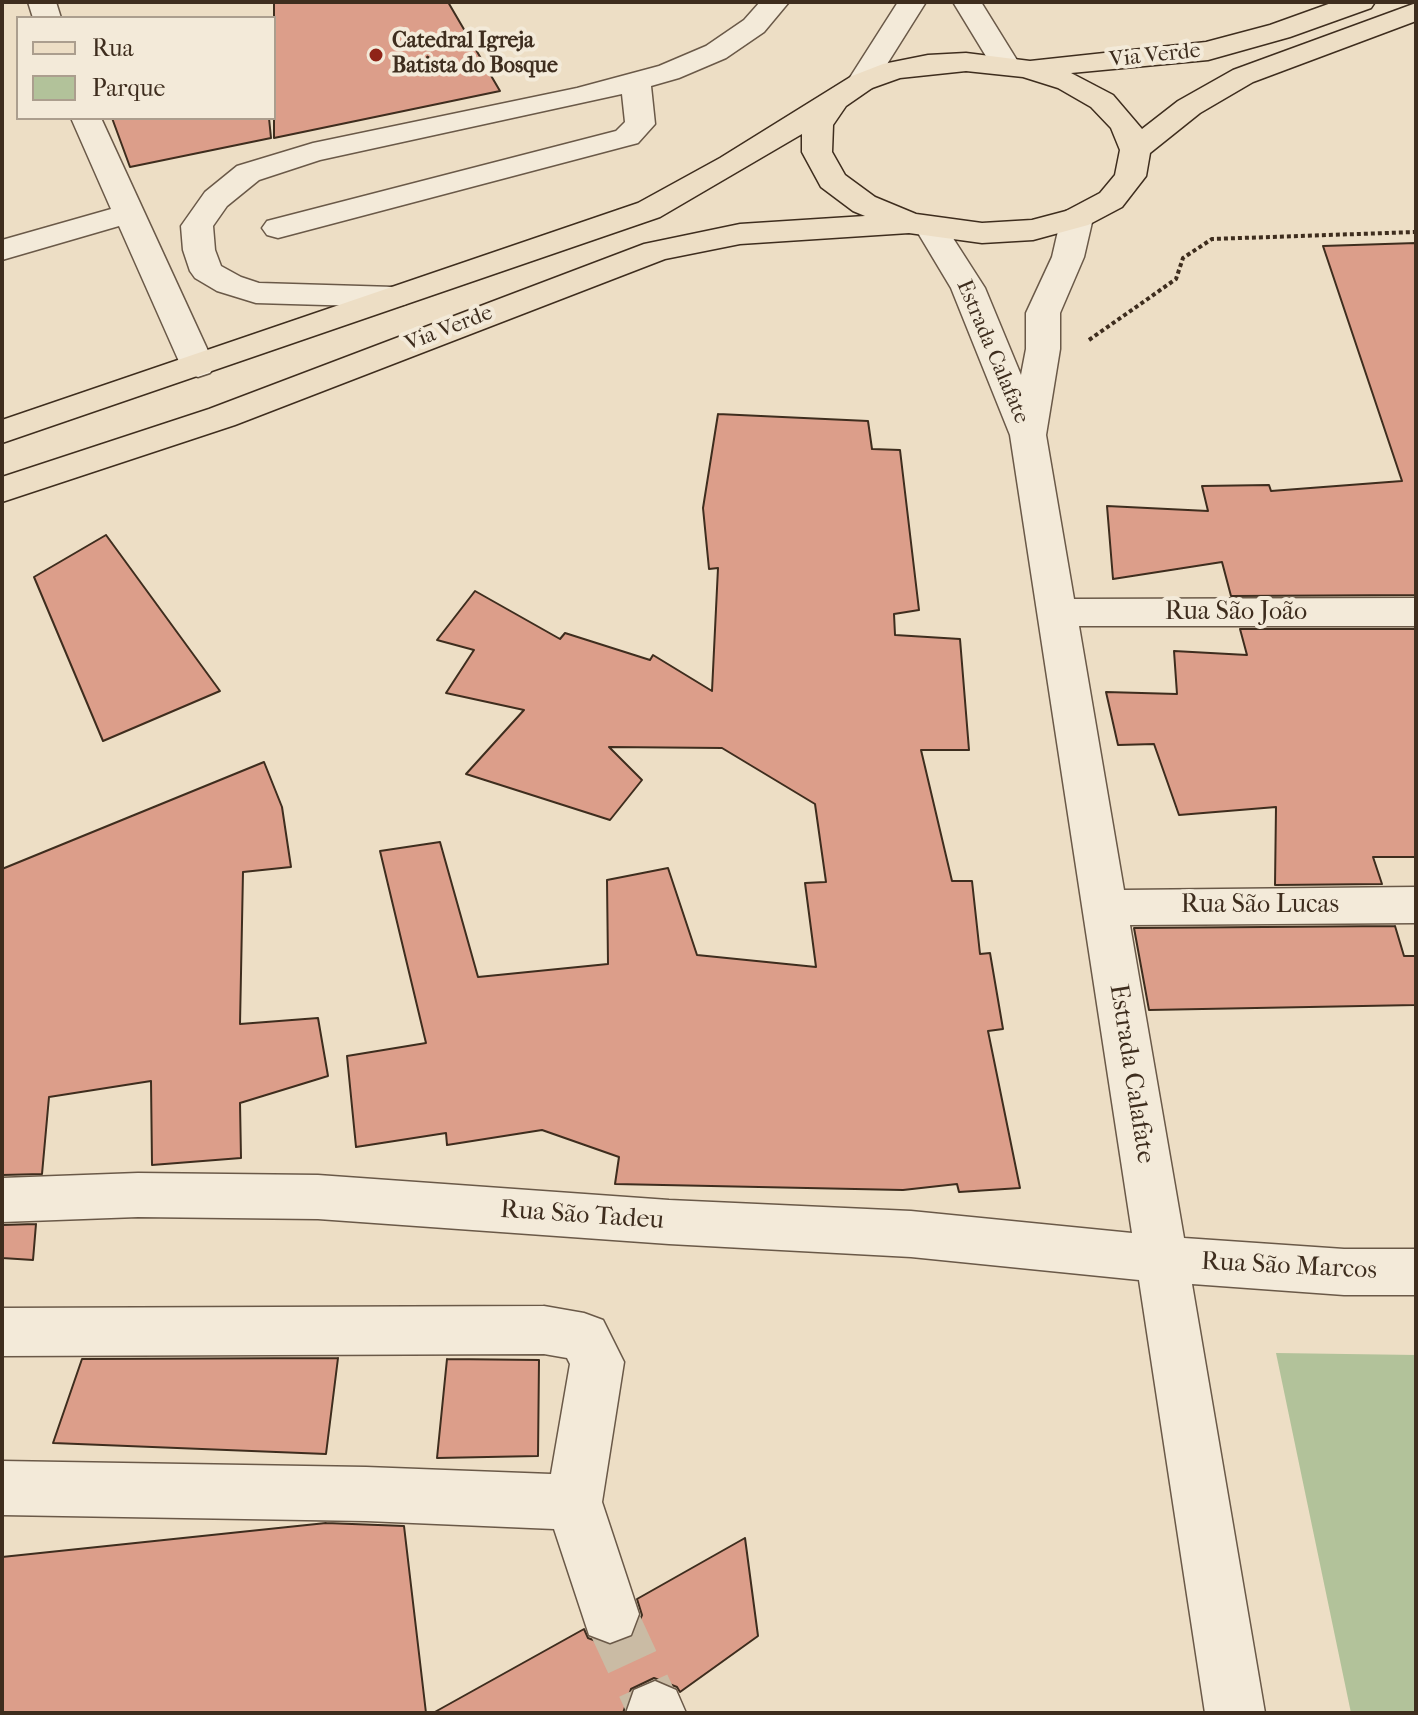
<!DOCTYPE html>
<meta charset="utf-8">
<style>
body{margin:0}
#map{position:relative;width:1418px;height:1715px;overflow:hidden;background:#eddec5;font-family:"IM FELL French Canon",serif}
canvas{display:block}
.frame{position:absolute;inset:0;border:4px solid #3e2d1e;pointer-events:none}
.legend{position:absolute;left:16px;top:16px;width:260px;height:104px;box-sizing:border-box;background:#f3ead9;border:2px solid #ab9e8e;margin:0;padding:10px 14px;list-style:none;font-size:24px;color:#3e2d1e}
.legend li{display:flex;align-items:center;gap:16px;height:40px}
.legend b{width:40px;border:2px solid #ab9e8e}
</style>
<div id="map">
<canvas width="1418" height="1715"></canvas>
<div class="frame"></div>
<ul class="legend">
<li><b style="height:10px;background:#eddec5"></b>Rua</li>
<li><b style="height:22px;background:#b2c29a"></b>Parque</li>
</ul>
</div>
<script>
const c = document.querySelector('canvas').getContext('2d');
c.lineJoin = 'round';
function fill(path, color) { c.fillStyle = color; c.fill(path, 'evenodd'); }
const toPath = rows => new Path2D(rows.map(r => 'M' + r).join(''));
function trace(path, color, width, dash) { c.strokeStyle = color; c.lineWidth = width; c.lineCap = dash ? 'butt' : 'round'; c.setLineDash(dash || []); c.stroke(path); }
function drawText(font, color, halo, rows, align = 'center') {
  c.font = font + ' "IM FELL French Canon",serif'; c.lineWidth = 8; c.setLineDash([]); c.textBaseline = 'middle'; c.strokeStyle = halo; c.fillStyle = color; for (const [text, x, y, turn = 0] of rows) {
    c.save(); c.translate(x, y); c.rotate((+turn || 0) * Math.PI / 180); c.textAlign = isNaN(turn) ? turn : align; if (halo) c.strokeText(text, 0, 0); c.fillText(text, 0, 0); c.restore();
  }
}
fill(toPath([
 [1276,1353,1416,1355,1416,1713,1351,1713]
]), '#b2c29a');
const building = toPath([
 [274,2,448,2,500,91,274,138,274,2],
 [112,118,269,118,271,138,130,167,112,118],
 [1416,243,1416,595,1231,596,1222,562,1113,579,1107,506,1208,511,1202,486,1269,485,1271,491,1402,481,1323,246,1416,243],
 [718,414,868,421,872,449,900,450,919,610,894,614,895,635,960,639,969,750,921,750,952,881,972,881,980,954,990,953,1003,1029,988,1031,1020,1188,959,1192,957,1184,903,1190,615,1184,619,1157,542,1130,447,1145,446,1133,356,1147,347,1056,426,1043,380,851,440,842,478,977,608,964,607,880,668,868,697,955,816,967,805,883,826,882,815,804,722,748,609,747,642,780,610,820,466,774,524,710,446,693,474,650,437,640,475,591,560,639,565,633,650,660,653,655,712,691,718,568,709,569,703,508,718,414],
 [106,535,220,691,103,741,34,577,106,535],
 [1240,629,1416,629,1416,857,1373,857,1382,884,1275,885,1276,807,1179,815,1154,744,1118,745,1106,692,1177,694,1174,651,1247,655,1240,629],
 [264,762,282,807,291,867,243,872,240,1024,318,1018,328,1076,240,1103,241,1158,152,1165,151,1081,49,1097,42,1174,2,1175,2,869,264,762],
 [1395,926,1404,956,1416,956,1416,1005,1149,1010,1134,928,1395,926],
 [36,1224,33,1260,2,1258,2,1225,36,1224],
 [338,1358,326,1454,53,1443,82,1359,338,1358],
 [447,1359,539,1360,538,1456,437,1458,447,1359],
 [326,1523,404,1526,426,1713,2,1713,2,1557,326,1523],
 [745,1538,758,1636,680,1692,677,1687,654,1678,631,1689,623,1713,433,1713,584,1629,588,1638,609,1646,632,1638,642,1615,637,1599,745,1538]
]);
fill(building, '#dc9e8a');
trace(building, '#3e2d1e', 2);
trace(toPath([
 [610,1614,655,1711]
]), '#cabba4', 53, [53, 26]);
const minor = toPath([
 [28,2,56,2,61,18,33,18,28,2],
 [760,2,789,2,764,32,726,58,679,78,651,86,655,124,638,143,278,238,267,235,262,228,267,221,616,131,625,122,622,94,320,160,259,180,227,206,213,226,215,250,221,266,241,277,259,283,394,287,406,290,411,297,406,304,394,307,256,303,217,291,195,278,190,271,183,250,181,226,205,192,237,166,313,143,577,88,659,66,706,46,744,20,760,2],
 [898,2,926,2,872,88,862,91,852,88,847,82,898,2],
 [953,2,981,2,1020,65,1015,71,1005,74,995,71,953,2],
 [71,118,101,118,215,366,210,373,198,377,186,373,181,366,119,226,2,260,2,240,111,209,71,118],
 [1077,208,1088,211,1093,218,1084,257,1060,313,1060,349,1046,435,1074,599,1416,598,1416,626,1079,626,1124,890,1416,887,1416,923,1130,925,1184,1238,1344,1249,1416,1249,1416,1295,1344,1295,1192,1284,1265,1713,1205,1713,1139,1280,911,1257,669,1244,318,1219,138,1217,2,1222,2,1178,138,1173,318,1175,669,1200,911,1211,1132,1233,1010,435,951,288,915,228,920,221,931,218,942,221,985,288,1021,375,1026,349,1026,313,1052,257,1061,218,1066,211,1077,208],
 [544,1306,584,1313,603,1320,624,1362,602,1502,639,1614,631,1635,610,1643,589,1635,554,1529,366,1521,2,1515,2,1461,366,1467,551,1474,570,1364,567,1358,544,1354,2,1356,2,1308,544,1306],
 [655,1681,676,1690,686,1713,626,1713,634,1690,655,1681]
]);
const major = toPath([
 [1334,2,1375,2,1371,8,1290,37,1208,60,1071,73,1113,95,1142,129,1178,101,1233,70,1416,3,1416,21,1253,82,1200,113,1150,153,1146,176,1122,207,1088,225,1033,240,982,243,909,233,740,244,665,259,235,425,2,502,2,477,209,409,644,244,740,224,865,216,853,211,821,187,802,152,802,134,660,217,2,443,2,420,638,203,720,158,852,76,883,64,928,55,966,53,1030,61,1206,42,1270,25,1334,2],
 [966,71,1023,77,1058,88,1091,107,1111,128,1120,150,1115,175,1100,193,1066,211,1032,220,982,223,916,214,875,197,845,175,832,152,833,125,846,106,872,88,900,78,966,71]
]);
trace(minor, '#6a5948', 3);
trace(major, '#3e2d1e', 3);
trace(toPath([
 [1089,340,1176,279,1183,258,1212,239,1416,232]
]), '#3e2d1e', 4, [4, 3]);
fill(minor, '#f3ead9');
fill(major, '#eddec5');
for (const [x, y, r, color] of [
 [376,55,8,"#8f2418"]
]) { const dot = new Path2D(); dot.arc(x, y, r, 0, 2 * Math.PI); c.fillStyle = color; c.fill(dot); trace(dot, '#f3ead9', 3); }
drawText('bold 22px', '#3e2d1e', '#f3ead9', [
 ["Catedral Igreja",392,42],
 ["Batista do Bosque",392,67]
], 'left');
drawText('22px', '#3e2d1e', '#f3ead9', [
 ["Via Verde",1155,56,-6],
 ["Via Verde",449,329,-21],
 ["Estrada Calafate",992,352,67]
]);
drawText('26px', '#3e2d1e', '#f3ead9', [
 ["Rua São João",1236,613],
 ["Rua São Lucas",1260,906],
 ["Estrada Calafate",1131,1074,81],
 ["Rua São Tadeu",582,1216,4],
 ["Rua São Marcos",1289,1267,3]
]);
</script>
